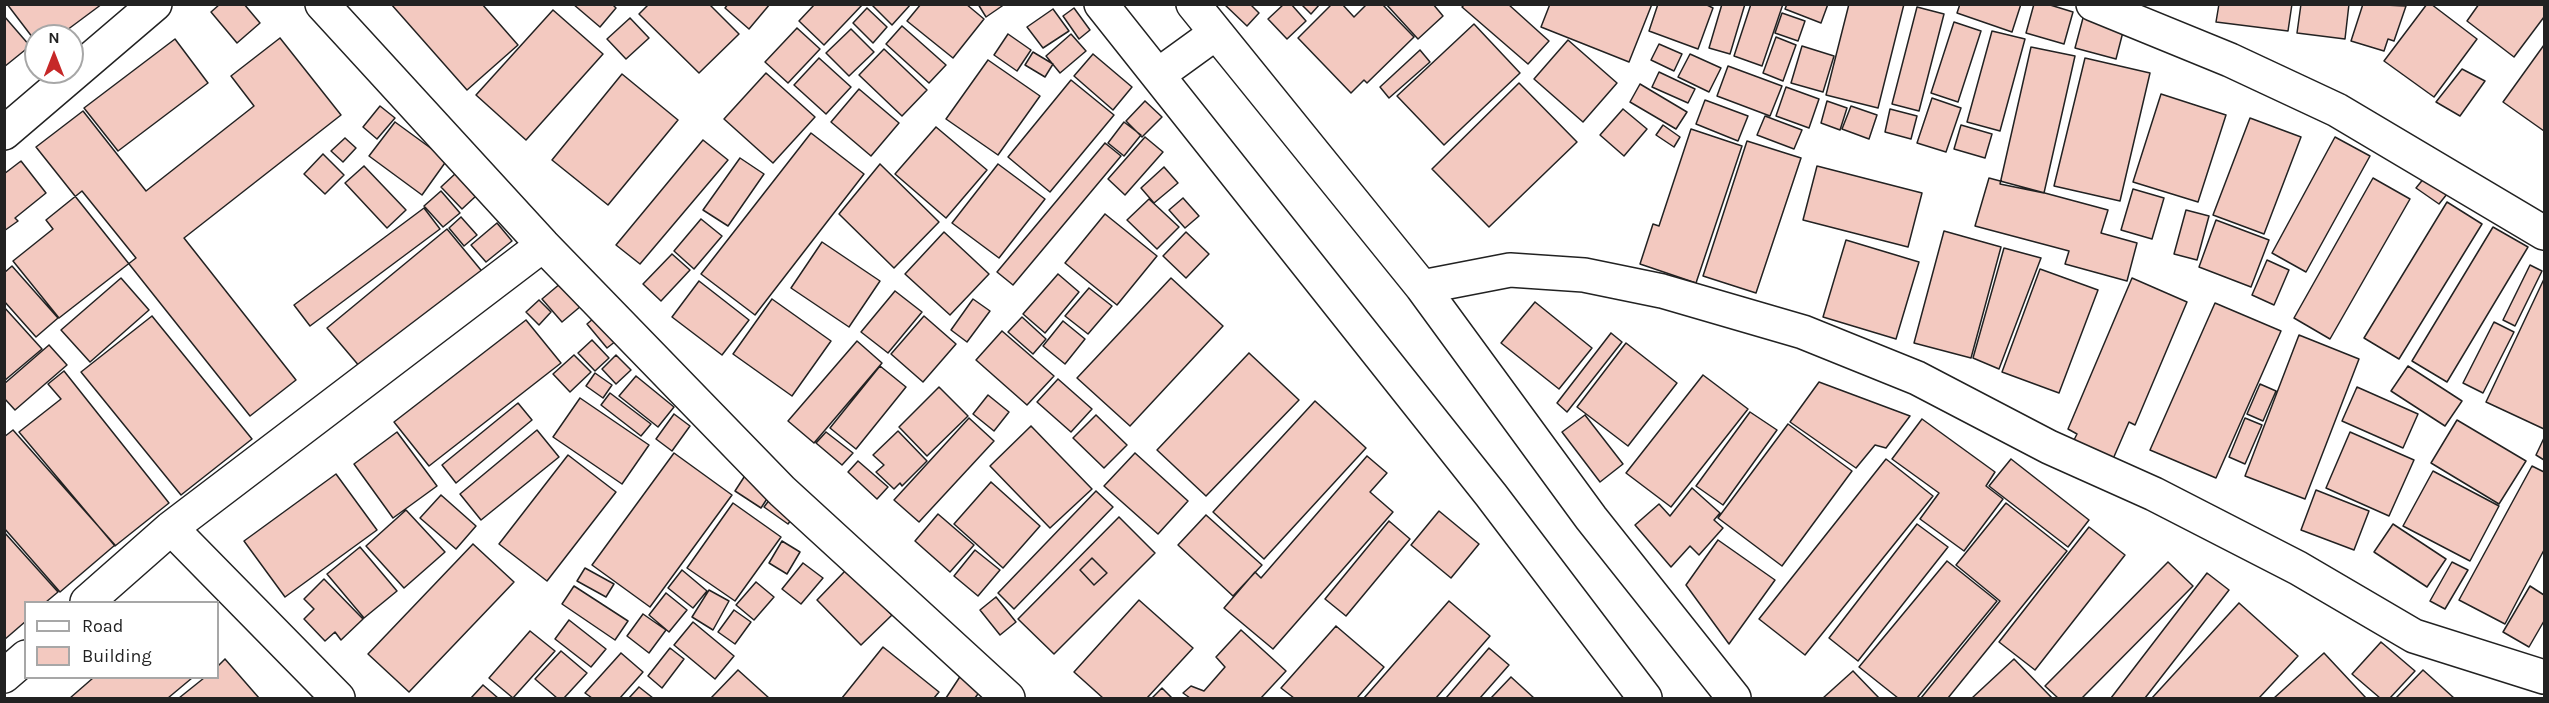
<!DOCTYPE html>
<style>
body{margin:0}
#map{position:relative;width:2549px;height:703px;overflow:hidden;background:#fff;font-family:Karla,sans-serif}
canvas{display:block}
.frame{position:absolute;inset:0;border:6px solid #222;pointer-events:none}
.legend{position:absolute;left:24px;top:601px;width:195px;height:78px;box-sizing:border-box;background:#fff;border:2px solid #a7a7a7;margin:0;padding:8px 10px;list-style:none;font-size:18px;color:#222}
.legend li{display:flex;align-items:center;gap:12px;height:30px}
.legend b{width:30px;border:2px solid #a7a7a7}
.north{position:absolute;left:24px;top:24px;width:60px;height:60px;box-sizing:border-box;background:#fff;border:2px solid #a7a7a7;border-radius:50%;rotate:0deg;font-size:16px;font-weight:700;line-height:24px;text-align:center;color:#222}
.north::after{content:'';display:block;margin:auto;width:21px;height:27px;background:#c62828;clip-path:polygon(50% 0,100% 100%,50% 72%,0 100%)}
</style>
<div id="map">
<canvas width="2549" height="703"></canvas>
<div class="frame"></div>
<ul class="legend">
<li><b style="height:8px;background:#fff"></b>Road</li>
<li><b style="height:16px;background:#f3c9c0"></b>Building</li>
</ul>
<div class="north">N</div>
</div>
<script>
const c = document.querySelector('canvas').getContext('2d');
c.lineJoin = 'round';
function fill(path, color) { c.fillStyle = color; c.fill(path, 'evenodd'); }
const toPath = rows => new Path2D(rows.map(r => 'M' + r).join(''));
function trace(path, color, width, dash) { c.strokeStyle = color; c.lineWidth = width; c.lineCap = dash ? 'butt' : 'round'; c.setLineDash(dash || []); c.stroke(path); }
const building = toPath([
 [7,4,102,4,59,36,36,36,36,42,7,4],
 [220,4,244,4,260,23,237,43,211,12,220,4],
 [391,4,482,4,518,45,467,90,391,4],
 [573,4,612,4,616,8,600,27,573,4],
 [649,4,709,4,739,34,699,73,639,14,649,4],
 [728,4,770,4,749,29,725,8,728,4],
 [815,4,863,4,824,45,799,21,815,4],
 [871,4,911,4,892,25,871,4],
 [921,4,966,4,984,19,953,58,907,21,921,4],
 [978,4,1005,4,986,17,978,4],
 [1224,4,1250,4,1259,13,1247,26,1224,4],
 [1284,4,1291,4,1306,21,1287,39,1268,19,1284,4],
 [1301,4,1320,4,1311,14,1301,4],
 [1332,4,1342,4,1354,17,1367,4,1382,4,1414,37,1367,83,1364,80,1351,93,1298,38,1332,4],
 [1386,4,1433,4,1443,16,1418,39,1386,4],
 [1465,4,1508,4,1549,41,1528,64,1462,7,1465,4],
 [1550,4,1652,4,1629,62,1541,27,1550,4],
 [1658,4,1705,4,1713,8,1698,49,1649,31,1658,4],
 [1722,4,1745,4,1730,54,1709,48,1722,4],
 [1751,4,1783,4,1762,66,1734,56,1751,4],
 [1787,4,1828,4,1821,23,1785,9,1787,4],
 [1849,4,1904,4,1878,108,1826,95,1849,4],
 [1960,4,2021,4,2012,32,1957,13,1960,4],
 [2034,4,2047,4,2073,12,2064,44,2026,33,2034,4],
 [2219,4,2292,4,2288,31,2216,22,2219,4],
 [2301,4,2349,4,2345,39,2297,33,2301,4],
 [2363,4,2406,6,2394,41,2388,39,2384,51,2351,41,2363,4],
 [2427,4,2431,4,2477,39,2434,97,2384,61,2427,4],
 [2479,4,2544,4,2544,17,2514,57,2467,21,2479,4],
 [1917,7,1944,14,1919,111,1892,104,1917,7],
 [867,8,887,27,873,43,853,23,867,8],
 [1074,8,1090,30,1079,39,1063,16,1074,8],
 [1053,9,1069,31,1043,48,1027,27,1053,9],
 [553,10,603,54,526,140,476,95,553,10],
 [1782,13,1805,21,1798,41,1775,33,1782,13],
 [4,16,30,46,4,67,4,16],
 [630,18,649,38,626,59,607,39,630,18],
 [2083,18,2124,28,2116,59,2075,48,2083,18],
 [1954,22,1981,31,1958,102,1931,93,1954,22],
 [1474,24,1520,73,1444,145,1397,96,1474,24],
 [902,26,946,65,929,83,886,44,902,26],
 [797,28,820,49,788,83,765,62,797,28],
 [851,29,874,52,849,76,826,53,851,29],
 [1992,31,2025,39,2000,131,1967,122,1992,31],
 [1008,34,1031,50,1017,71,994,55,1008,34],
 [1071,34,1086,51,1060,73,1046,56,1071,34],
 [1776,37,1796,45,1783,81,1763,73,1776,37],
 [280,38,341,115,184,238,296,380,250,416,36,147,83,111,146,191,254,106,231,76,280,38],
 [175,39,208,83,118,151,84,108,175,39],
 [1568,40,1617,83,1583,122,1534,79,1568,40],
 [1659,44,1682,54,1674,71,1651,60,1659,44],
 [2544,45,2544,131,2503,102,2544,45],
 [1802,46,1834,56,1823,92,1791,83,1802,46],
 [2031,47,2075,56,2044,193,2000,184,2031,47],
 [884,49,927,90,902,116,859,75,884,49],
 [1420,50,1430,62,1389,98,1380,87,1420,50],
 [1033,52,1053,64,1045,77,1025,65,1033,52],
 [1093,54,1132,87,1113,110,1074,76,1093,54],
 [1690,54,1721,68,1709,92,1678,77,1690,54],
 [819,58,851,87,826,114,794,85,819,58],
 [2085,58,2150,73,2120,201,2054,186,2085,58],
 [988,60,1040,96,998,155,946,119,988,60],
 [1728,66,1782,86,1770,116,1717,96,1728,66],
 [2462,69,2485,81,2460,116,2436,102,2462,69],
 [1659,72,1695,89,1688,103,1652,87,1659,72],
 [766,73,815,117,773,163,724,119,766,73],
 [622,74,678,120,608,205,552,160,622,74],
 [1071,80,1114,115,1050,192,1008,157,1071,80],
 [1519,83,1577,142,1489,227,1432,169,1519,83],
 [1640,84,1687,112,1676,129,1630,102,1640,84],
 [1786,87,1819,99,1809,128,1776,116,1786,87],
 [859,89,899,123,871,156,831,122,859,89],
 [2161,94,2226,115,2198,202,2133,182,2161,94],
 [1932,98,1961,108,1946,152,1917,143,1932,98],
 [1705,100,1748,116,1738,141,1696,124,1705,100],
 [1145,101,1162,117,1142,137,1126,121,1145,101],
 [1827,101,1847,108,1840,130,1821,123,1827,101],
 [380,106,395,118,377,139,363,127,380,106],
 [1851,106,1877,115,1869,139,1842,129,1851,106],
 [1623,109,1647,129,1624,156,1600,135,1623,109],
 [1890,109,1917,116,1911,139,1885,132,1890,109],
 [1765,116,1802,130,1794,149,1757,135,1765,116],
 [2250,118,2301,137,2264,234,2213,215,2250,118],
 [395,122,447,160,422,195,369,156,395,122],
 [1124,122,1141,135,1124,156,1108,143,1124,122],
 [1663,125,1680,137,1674,147,1656,135,1663,125],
 [1961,125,1992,134,1985,158,1954,149,1961,125],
 [936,127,987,170,946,218,895,174,936,127],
 [1691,129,1742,146,1696,283,1640,264,1653,224,1659,226,1691,129],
 [811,133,864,174,755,315,701,274,811,133],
 [1145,137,1163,152,1125,195,1108,179,1145,137],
 [2335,137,2370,156,2306,272,2272,253,2335,137],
 [345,138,356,148,343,162,331,151,345,138],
 [703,140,728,160,640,264,616,245,703,140],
 [1747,141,1801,158,1756,293,1703,276,1747,141],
 [1105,143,1121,156,1013,285,997,272,1105,143],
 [323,154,344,175,325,194,304,174,323,154],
 [740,158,764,174,728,226,703,210,740,158],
 [21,161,46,193,15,218,18,221,4,231,4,174,21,161],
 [880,164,939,222,894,268,839,214,880,164],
 [998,164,1045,199,999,258,952,223,998,164],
 [364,166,406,210,387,228,345,183,364,166],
 [1817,166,1922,193,1908,247,1803,220,1817,166],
 [1164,167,1178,183,1154,203,1141,188,1164,167],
 [2429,172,2451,189,2439,204,2416,188,2429,172],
 [456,173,477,195,462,209,441,187,456,173],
 [1989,178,2108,210,2101,233,2137,243,2127,281,2065,264,2069,251,1975,226,1989,178],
 [2373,178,2410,199,2330,339,2294,318,2373,178],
 [2133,189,2164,198,2152,239,2121,230,2133,189],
 [82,191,136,258,59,318,13,261,53,229,46,220,82,191],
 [441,191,460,213,443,227,424,206,441,191],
 [1183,198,1199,216,1185,228,1169,210,1183,198],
 [1149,199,1179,227,1157,249,1127,220,1149,199],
 [2447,202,2482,224,2399,359,2364,338,2447,202],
 [424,208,440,229,310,326,294,305,424,208],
 [2186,210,2209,216,2197,260,2174,254,2186,210],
 [1105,214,1157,256,1117,305,1065,263,1105,214],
 [461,217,477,235,464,246,449,228,461,217],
 [701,219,722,236,694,269,674,251,701,219],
 [2216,220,2269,240,2251,287,2199,267,2216,220],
 [497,223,512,241,486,262,471,245,497,223],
 [2493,227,2528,247,2447,382,2412,361,2493,227],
 [447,229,485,275,366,374,327,328,447,229],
 [1944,231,2001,247,1971,358,1914,343,1944,231],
 [944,232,989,274,950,315,905,274,944,232],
 [1186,232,1209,254,1186,278,1163,256,1186,232],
 [1846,240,1919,262,1896,339,1823,317,1846,240],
 [822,242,880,281,849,327,791,288,822,242],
 [2004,248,2041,258,1999,369,1973,358,2004,248],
 [672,254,690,270,661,301,643,284,672,254],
 [2267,260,2289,270,2274,305,2252,295,2267,260],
 [2530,265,2542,271,2515,326,2503,320,2530,265],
 [12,266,58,318,36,337,4,301,4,273,12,266],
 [2040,269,2098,290,2059,393,2002,372,2040,269],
 [1058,274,1079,292,1045,333,1023,314,1058,274],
 [121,278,149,310,90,362,61,330,121,278],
 [1171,278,1223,326,1130,426,1077,378,1171,278],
 [2132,278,2187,302,2135,425,2129,422,2113,459,2072,444,2077,434,2068,429,2132,278],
 [2544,279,2544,429,2486,402,2544,279],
 [699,281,749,320,722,355,672,317,699,281],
 [561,283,581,306,562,322,542,299,561,283],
 [1089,288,1112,306,1088,334,1065,316,1089,288],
 [895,291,922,312,888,353,861,332,895,291],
 [772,299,831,341,792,396,733,354,772,299],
 [973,299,990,311,967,342,951,330,973,299],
 [539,300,551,312,539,325,526,312,539,300],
 [1535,302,1592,348,1559,389,1501,343,1535,302],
 [2215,303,2281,331,2216,478,2150,450,2215,303],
 [4,307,42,349,4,381,4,307],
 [601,312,621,337,607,348,587,324,601,312],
 [152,316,252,439,181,495,81,372,152,316],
 [924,316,956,344,923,382,891,354,924,316],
 [1022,317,1046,339,1033,354,1008,332,1022,317],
 [526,320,561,363,429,466,394,422,526,320],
 [1063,321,1085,339,1065,364,1043,346,1063,321],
 [2494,322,2514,332,2483,393,2463,383,2494,322],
 [1002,331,1054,376,1027,405,976,360,1002,331],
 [1611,333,1622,342,1567,412,1557,403,1611,333],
 [2299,335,2359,359,2305,499,2245,476,2299,335],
 [592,340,609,358,595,371,578,353,592,340],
 [857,341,882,363,814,443,788,421,857,341],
 [1626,343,1677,383,1628,446,1577,407,1626,343],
 [49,345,67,365,15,410,4,398,4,384,49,345],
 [1249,353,1299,400,1206,496,1157,450,1249,353],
 [574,355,591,372,570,392,553,374,574,355],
 [616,355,631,370,616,384,602,369,616,355],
 [880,366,906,387,856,449,830,428,880,366],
 [2408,366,2462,401,2445,426,2391,391,2408,366],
 [64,371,169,503,115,546,19,432,61,399,48,384,64,371],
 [595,373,612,385,603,398,586,386,595,373],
 [1703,375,1748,409,1671,507,1626,473,1703,375],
 [636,376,674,407,658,427,619,396,636,376],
 [1058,379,1092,409,1071,432,1037,402,1058,379],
 [1819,382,1910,416,1886,448,1875,445,1856,468,1790,422,1819,382],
 [2260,384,2276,391,2263,421,2247,414,2260,384],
 [939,387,968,416,927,456,899,427,939,387],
 [2357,387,2418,414,2403,448,2342,421,2357,387],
 [610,393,651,424,641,436,601,405,610,393],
 [988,395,1009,412,994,431,973,414,988,395],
 [580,398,649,445,622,484,553,437,580,398],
 [1315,401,1366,448,1264,559,1213,512,1315,401],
 [518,403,532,420,456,483,442,465,518,403],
 [1750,412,1777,430,1723,505,1696,486,1750,412],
 [674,414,690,426,672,451,656,439,674,414],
 [1096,415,1127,445,1104,468,1073,438,1096,415],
 [1585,415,1623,464,1600,482,1562,432,1585,415],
 [969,418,994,441,919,522,894,500,969,418],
 [2245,418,2262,425,2245,464,2229,457,2245,418],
 [1922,419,1995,472,1986,486,2003,499,1964,551,1920,519,1939,493,1892,459,1922,419],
 [2457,420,2526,461,2499,504,2431,463,2457,420],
 [1788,424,1852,471,1782,566,1718,518,1788,424],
 [1031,426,1092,489,1050,528,990,466,1031,426],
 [13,430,115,545,60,592,4,528,4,437,13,430],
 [537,430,559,457,481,520,460,494,537,430],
 [898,431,927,461,902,486,900,483,894,489,876,472,884,465,873,455,898,431],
 [397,432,437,486,393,518,354,464,397,432],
 [826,432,853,453,842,465,816,443,826,432],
 [2350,432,2414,460,2389,516,2326,488,2350,432],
 [2544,438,2544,460,2536,455,2544,438],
 [674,453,732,495,650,607,592,565,674,453],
 [1135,453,1188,501,1158,534,1104,486,1135,453],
 [568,455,616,492,547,581,499,544,568,455],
 [1367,456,1387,473,1370,492,1393,512,1273,649,1224,608,1255,572,1261,578,1367,456],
 [1886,459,1933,496,1805,655,1759,619,1886,459],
 [2011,459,2089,520,2068,547,1989,486,2011,459],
 [858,461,888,487,877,499,848,472,858,461],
 [2532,466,2544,472,2544,550,2505,624,2459,600,2532,466],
 [748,471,774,488,761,508,735,491,748,471],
 [2433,471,2499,506,2470,561,2403,526,2433,471],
 [336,474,377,530,285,597,244,541,336,474],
 [991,482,1040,526,1003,568,954,524,991,482],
 [1692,488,1720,513,1714,520,1723,528,1699,555,1690,546,1671,567,1635,525,1659,504,1670,516,1692,488],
 [2316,490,2369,511,2354,550,2301,530,2316,490],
 [776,491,799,509,788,524,764,507,776,491],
 [1096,491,1113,507,1014,609,998,593,1096,491],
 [441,495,476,526,456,549,420,518,441,495],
 [733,503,781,537,735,601,687,568,733,503],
 [2006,503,2067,551,1948,698,1921,698,2000,601,1956,565,2006,503],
 [406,510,445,552,404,588,366,546,406,510],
 [1439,511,1479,544,1451,578,1411,545,1439,511],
 [938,514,974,545,950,572,915,541,938,514],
 [1206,515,1262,565,1233,596,1178,545,1206,515],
 [1119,517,1155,553,1054,654,1018,619,1119,517],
 [1092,558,1107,573,1094,585,1080,570,1092,558],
 [1389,521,1410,539,1346,616,1325,599,1389,521],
 [1917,524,1948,547,1858,661,1829,638,1917,524],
 [2393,524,2446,559,2427,587,2374,552,2393,524],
 [2089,527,2125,555,2035,670,1999,642,2089,527],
 [4,532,58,592,46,602,26,602,26,621,4,640,4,532],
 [1718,540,1775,580,1729,644,1686,585,1718,540],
 [782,541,800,552,787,574,769,563,782,541],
 [473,544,514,582,409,692,368,654,473,544],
 [360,547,397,591,364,618,327,574,360,547],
 [975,550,1000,570,978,596,954,576,975,550],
 [1092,558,1107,573,1094,585,1080,570,1092,558],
 [1947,561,1997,601,1917,698,1898,698,1859,667,1947,561],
 [2168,562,2193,586,2082,698,2058,698,2045,686,2168,562],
 [2452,562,2468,570,2445,609,2430,601,2452,562],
 [803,563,823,578,801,604,782,589,803,563],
 [585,568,614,584,606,597,577,581,585,568],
 [682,570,707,591,693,608,668,588,682,570],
 [846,570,892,615,861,645,817,600,846,570],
 [2207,573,2229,590,2145,698,2111,698,2207,573],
 [324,579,363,619,341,640,335,632,325,641,304,619,314,609,304,599,324,579],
 [756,582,774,597,754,620,736,605,756,582],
 [574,586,628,621,615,640,562,604,574,586],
 [2530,586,2544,595,2544,621,2529,647,2503,632,2530,586],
 [709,590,729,601,713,630,692,617,709,590],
 [666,593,687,610,669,632,649,615,666,593],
 [996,597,1016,622,1000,635,980,610,996,597],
 [1139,600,1193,648,1147,698,1103,698,1074,672,1139,600],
 [1449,601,1490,636,1436,698,1364,698,1449,601],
 [2239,603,2298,656,2259,698,2152,698,2239,603],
 [734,610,751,622,735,644,718,632,734,610],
 [643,614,666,630,649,653,627,636,643,614],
 [569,620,606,649,591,667,555,639,569,620],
 [693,622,734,656,715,679,674,645,693,622],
 [1336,626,1384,667,1357,698,1294,698,1281,688,1336,626],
 [1241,630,1286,671,1261,698,1190,698,1183,693,1191,686,1204,691,1225,667,1216,657,1241,630],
 [530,631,555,651,513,698,489,678,530,631],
 [2381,642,2415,671,2390,698,2380,698,2352,674,2381,642],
 [883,647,939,692,934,698,842,698,883,647],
 [670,648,684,659,662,688,648,676,670,648],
 [1489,648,1509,665,1480,698,1446,698,1489,648],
 [561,651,587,673,564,698,557,698,535,679,561,651],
 [621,653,643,672,620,698,592,698,585,693,621,653],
 [2324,653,2366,698,2274,698,2324,653],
 [225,659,259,698,179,698,204,678,218,678,218,666,225,659],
 [2014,659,2052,698,1972,698,2014,659],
 [738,670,769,698,711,698,738,670],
 [2423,670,2454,698,2396,698,2423,670],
 [1853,671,1879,698,1823,698,1853,671],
 [963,672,983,687,975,698,946,698,963,672],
 [1511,677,1534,698,1491,698,1511,677],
 [93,678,192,678,168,698,70,698,93,678],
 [483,685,498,698,471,698,483,685],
 [639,687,653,698,629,698,639,687],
 [1162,688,1172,698,1152,698,1162,688]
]);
fill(building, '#f3c9c0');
trace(building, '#222', 1.5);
const minor = toPath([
 [322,4,543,245,782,491,1008,698],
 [1101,4,1491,495,1645,698],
 [1193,4,1422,287,1591,518,1734,698],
 [2093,4,2230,60,2337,110,2544,233],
 [1158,75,1216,33],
 [4,133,155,4],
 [1422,287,1510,270,1584,275,1662,291,1803,332,1917,378,2049,447,2154,494,2298,568,2414,636,2544,677],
 [171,528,338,698],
 [87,602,171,528,543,245],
 [4,676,26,657]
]);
trace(minor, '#222', 36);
trace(minor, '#fff', 33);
</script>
